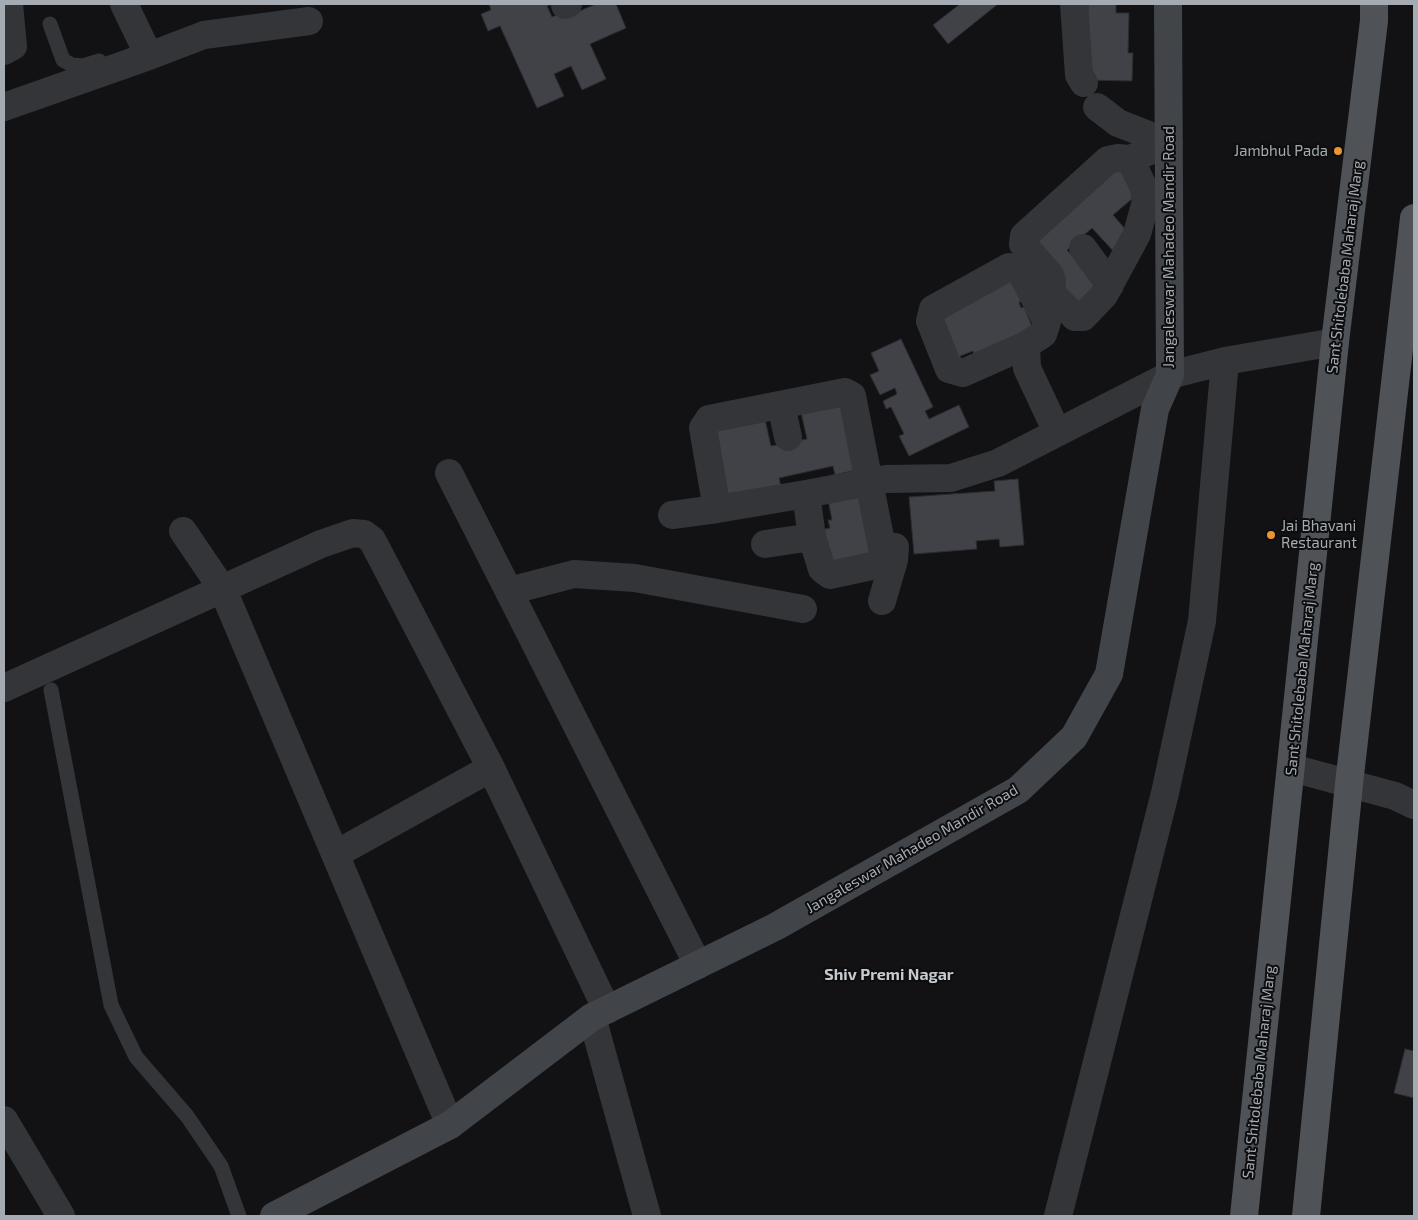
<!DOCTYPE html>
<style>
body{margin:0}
#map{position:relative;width:1418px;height:1220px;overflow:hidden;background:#121214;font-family:"Exo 2",sans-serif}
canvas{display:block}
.frame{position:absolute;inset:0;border:5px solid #a4abb3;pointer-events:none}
</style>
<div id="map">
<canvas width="1418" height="1220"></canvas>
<div class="frame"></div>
</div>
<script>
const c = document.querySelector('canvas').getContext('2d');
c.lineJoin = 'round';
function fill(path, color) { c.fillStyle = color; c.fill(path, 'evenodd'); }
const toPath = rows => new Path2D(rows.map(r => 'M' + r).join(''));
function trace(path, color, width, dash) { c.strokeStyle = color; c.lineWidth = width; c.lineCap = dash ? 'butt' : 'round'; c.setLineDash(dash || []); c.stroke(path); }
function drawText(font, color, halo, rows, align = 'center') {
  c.font = font + ' "Exo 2",sans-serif'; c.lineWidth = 4; c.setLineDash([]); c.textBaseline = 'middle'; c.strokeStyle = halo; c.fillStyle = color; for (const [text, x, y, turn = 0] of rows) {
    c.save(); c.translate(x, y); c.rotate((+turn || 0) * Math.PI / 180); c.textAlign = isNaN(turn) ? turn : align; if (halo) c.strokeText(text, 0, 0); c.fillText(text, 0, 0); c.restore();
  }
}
const building = toPath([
 [489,4,553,4,547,6,552,17,566,11,568,16,596,4,616,4,626,28,590,44,606,79,582,90,571,66,554,74,564,96,537,108,500,26,488,31,481,14,491,10,489,4],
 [960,4,998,4,948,44,933,25,960,4],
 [1088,4,1116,4,1116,13,1129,13,1128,53,1133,53,1132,81,1086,80,1088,4],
 [1113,162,1140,192,1113,215,1133,238,1115,253,1092,228,1067,250,1098,285,1070,310,1053,292,1027,239,1113,162],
 [1014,274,1025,300,1019,302,1021,308,1024,307,1034,331,975,356,973,351,960,356,962,361,954,364,934,317,1014,274],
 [901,339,933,407,925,411,929,419,959,405,969,427,909,456,899,436,904,434,891,407,886,409,883,401,897,394,895,388,880,395,870,375,879,371,871,353,901,339],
 [848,398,856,470,835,475,833,466,779,478,781,487,725,500,710,426,764,415,771,446,807,439,800,408,848,398],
 [1018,479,1024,545,1000,547,999,539,976,541,977,549,914,554,909,497,995,491,994,481,1018,479],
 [865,488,879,559,828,569,816,531,830,528,828,520,832,520,827,495,865,488],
 [1405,1049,1414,1051,1414,1098,1394,1093,1405,1049]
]);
fill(building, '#414247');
trace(building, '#2c2d2f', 1);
trace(toPath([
 [50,24,63,60,72,65,83,66,99,61],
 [51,690,111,1005,136,1057,187,1116,221,1166,239,1216]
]), '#333538', 15);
trace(toPath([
 [1074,4,1079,75,1084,83],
 [565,5,568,4],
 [4,51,13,46,9,4],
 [149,56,204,35,309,21],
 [4,107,149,56,124,4],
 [1097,107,1118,123,1169,143],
 [1130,159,1144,188,1146,201,1137,234,1104,295,1083,317,1075,317,1051,293,1052,281,1050,275,1023,244,1024,236,1108,160,1118,158,1130,159,1169,143],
 [1083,248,1110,285],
 [1026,345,963,373,949,369,930,321,933,309,1009,267,1021,272,1047,322,1043,334,1026,345,1027,368,1057,432],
 [781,405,788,437],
 [449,473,698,965],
 [806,494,812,537,822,569,830,575,881,564,884,557,869,482,852,396,845,392,709,419,703,428,717,509,806,494,869,482,886,479,951,478,998,463,1170,375,1225,361,1335,342],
 [672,515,717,509],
 [183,531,223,590,450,1125],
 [765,544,812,537],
 [509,591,574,574,635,578,803,609],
 [882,601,894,560,895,547],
 [4,688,321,544,353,533,364,534,372,540,381,557,491,768,607,1010],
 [1292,768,1395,796,1414,805],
 [336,854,491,768],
 [592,1017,647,1216],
 [4,1120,61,1216],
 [1058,1216,1165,793,1202,621,1225,361]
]), '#333538', 28);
trace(toPath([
 [274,1216,450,1125,592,1017,775,927,1018,790,1074,737,1109,674,1155,409,1170,375,1168,4]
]), '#414448', 28);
trace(toPath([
 [1244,1216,1335,342,1374,21,1374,4],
 [1306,1216,1349,784,1414,218]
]), '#4f5257', 28);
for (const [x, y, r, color] of [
 [1338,151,5,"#e99534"],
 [1271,535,5,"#e99534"]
]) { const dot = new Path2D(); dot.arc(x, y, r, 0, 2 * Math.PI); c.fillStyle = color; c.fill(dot); trace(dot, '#0d0d0e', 2); }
drawText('15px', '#a4abb3', '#0d0d0e', [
 ["Jambhul Pada",1328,151],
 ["Jai Bhavani",1281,526,"left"],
 ["Restaurant",1281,543,"left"]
], 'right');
drawText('15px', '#a4abb3', '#0d0d0e', [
 ["Jangaleswar Mahadeo Mandir Road",1169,247,-90],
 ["Sant Shitolebaba Maharaj Marg",1345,267,-83],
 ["Sant Shitolebaba Maharaj Marg",1302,669,-84],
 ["Jangaleswar Mahadeo Mandir Road",912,849,-30],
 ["Sant Shitolebaba Maharaj Marg",1259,1072,-84]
]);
drawText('bold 16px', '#c5c9d0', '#0d0d0e', [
 ["Shiv Premi Nagar",889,975]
]);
</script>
